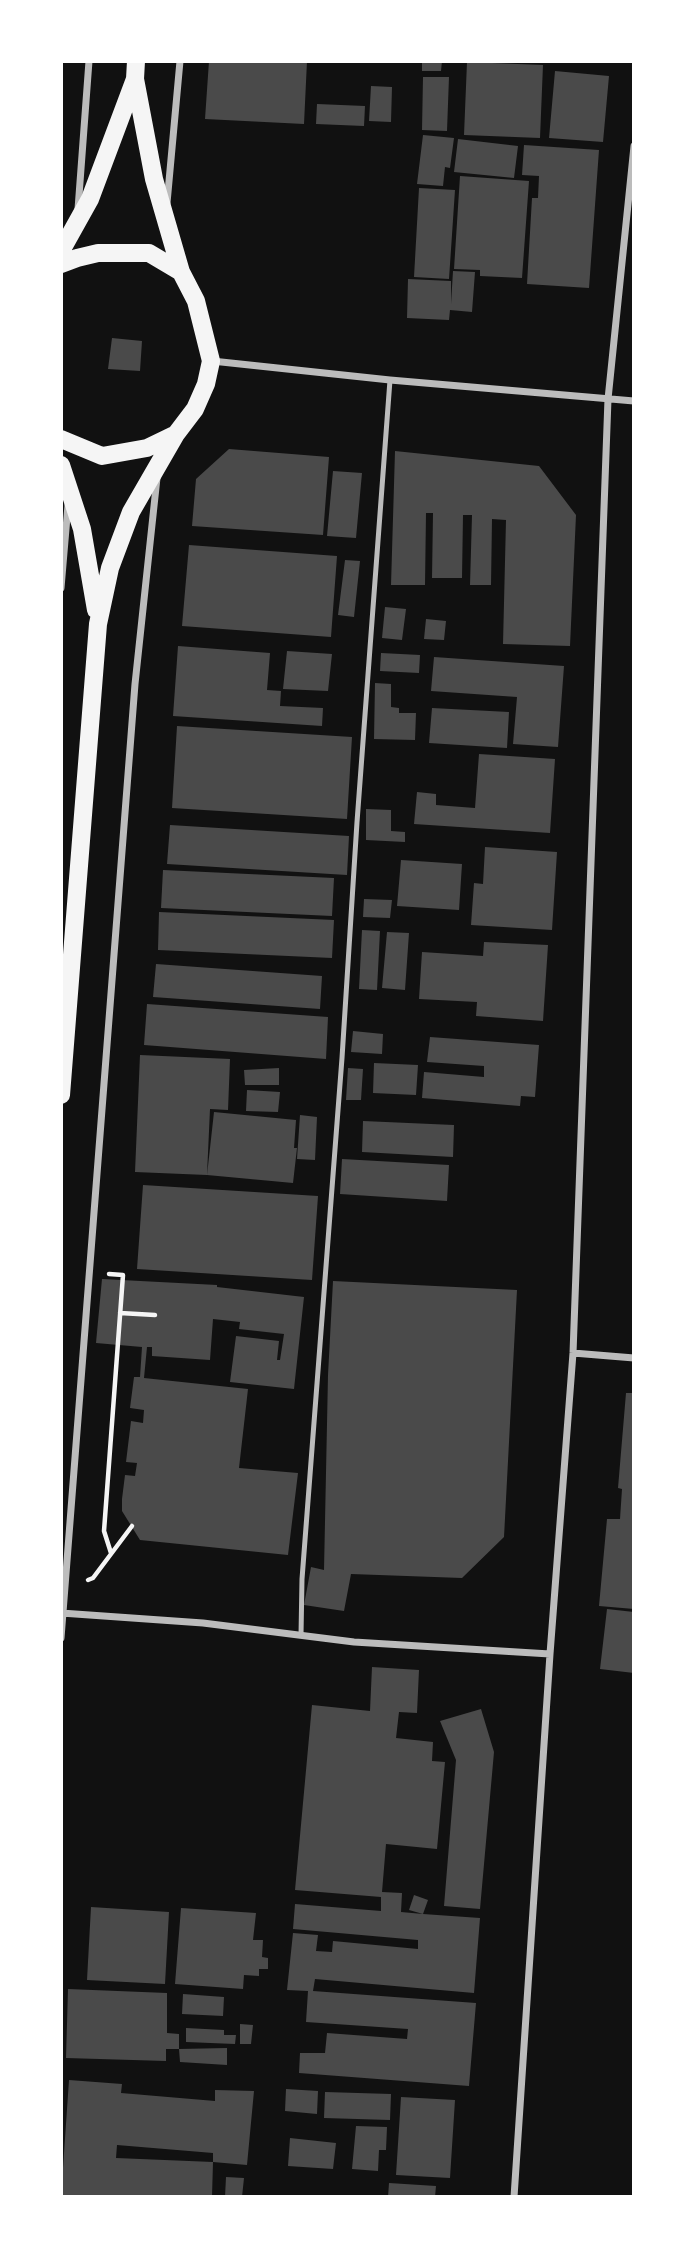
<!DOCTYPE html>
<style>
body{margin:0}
#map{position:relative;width:695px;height:2258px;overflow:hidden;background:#111;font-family:Lora,serif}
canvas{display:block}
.frame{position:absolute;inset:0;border:63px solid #fff;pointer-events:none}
</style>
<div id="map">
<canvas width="695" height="2258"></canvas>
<div class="frame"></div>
</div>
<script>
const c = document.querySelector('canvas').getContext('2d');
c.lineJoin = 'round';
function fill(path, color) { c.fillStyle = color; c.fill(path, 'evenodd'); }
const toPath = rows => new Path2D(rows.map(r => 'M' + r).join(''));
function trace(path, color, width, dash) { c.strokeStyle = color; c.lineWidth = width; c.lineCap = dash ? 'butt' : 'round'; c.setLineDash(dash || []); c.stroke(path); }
fill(toPath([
 [209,61,307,61,304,124,205,119],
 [422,61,442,61,441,71,422,71],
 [467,62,543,65,540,138,464,135],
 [555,71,609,76,603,142,549,138],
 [423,77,449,77,447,131,422,130],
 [371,86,392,87,391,122,369,121],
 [317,104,365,106,364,126,316,124],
 [423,135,454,138,450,168,445,167,443,186,417,184],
 [458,139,518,146,514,178,454,172],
 [524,145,599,150,589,288,527,284,532,198,538,198,539,176,522,175],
 [460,176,529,181,522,278,480,276,480,270,454,269],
 [419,188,455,190,449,279,414,277],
 [453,271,475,272,472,312,450,310,449,320,407,318,408,279,451,281,451,304],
 [112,338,142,341,140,371,108,369],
 [229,449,329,457,323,535,192,526,196,479],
 [395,451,539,466,576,515,570,646,503,644,506,520,492,519,491,585,470,585,472,515,463,515,462,578,432,578,433,513,426,513,425,585,391,585],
 [333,471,362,473,356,538,327,536],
 [189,545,337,556,331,637,182,626],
 [345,560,360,561,354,617,338,615],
 [385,607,406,609,402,640,382,638],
 [426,619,446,621,444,640,424,639],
 [178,646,270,653,267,690,281,691,280,706,323,708,322,726,173,716],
 [287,651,332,654,328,691,283,689],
 [381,653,420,655,419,673,380,671],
 [434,657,564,666,558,747,513,744,517,697,431,691],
 [375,683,391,684,391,707,399,708,399,713,416,713,415,740,374,739],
 [432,708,509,712,507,748,429,743],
 [177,726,352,737,347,819,172,808],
 [479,754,555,759,550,833,414,824,417,792,436,794,436,805,475,808],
 [366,809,391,810,391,831,405,832,405,842,366,840],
 [170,825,349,836,347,875,167,864],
 [485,847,557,852,552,930,471,925,474,883,483,884],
 [401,860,462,864,459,910,397,906],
 [163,870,334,878,332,916,161,908],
 [364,899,392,900,390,918,363,917],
 [159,912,334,920,332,958,158,950],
 [362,930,380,931,377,990,359,989],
 [387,932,409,933,405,990,382,988],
 [484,942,548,945,543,1021,476,1016,477,1002,419,999,422,952,483,956],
 [156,964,322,976,320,1009,153,997],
 [147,1004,328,1017,326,1059,144,1045],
 [353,1031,383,1034,382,1054,351,1052],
 [430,1037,539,1045,535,1097,521,1096,520,1106,422,1098,424,1072,484,1077,484,1066,427,1062],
 [140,1055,230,1059,228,1110,210,1109,207,1175,135,1172],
 [374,1063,418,1065,416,1095,373,1093],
 [279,1068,279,1085,245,1085,244,1070],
 [348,1068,363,1069,361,1100,346,1100],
 [247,1090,280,1092,278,1112,246,1111],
 [214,1112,296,1120,294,1148,297,1148,293,1183,207,1175],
 [300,1115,317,1117,315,1160,297,1159],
 [363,1121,454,1125,453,1157,362,1152],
 [342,1159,449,1165,447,1201,340,1194],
 [143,1185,318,1196,312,1280,137,1269],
 [102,1279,217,1285,217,1287,304,1297,294,1389,230,1382,236,1336,279,1341,277,1360,280,1360,284,1334,239,1329,240,1322,213,1319,210,1360,152,1356,152,1347,147,1347,144,1378,248,1389,239,1468,298,1473,288,1555,140,1540,122,1511,122,1499,125,1475,135,1476,137,1463,126,1462,131,1421,143,1423,144,1410,130,1408,134,1377,140,1377,142,1347,96,1343],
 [333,1281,517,1290,504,1537,462,1578,351,1574,344,1611,304,1605,311,1567,324,1570,328,1375],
 [626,1393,634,1393,634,1609,599,1606,607,1519,620,1519,622,1489,618,1488],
 [607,1609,634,1612,634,1673,600,1669],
 [372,1667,419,1670,417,1713,399,1712,396,1738,433,1742,432,1761,445,1762,437,1849,386,1844,382,1892,402,1893,401,1912,423,1914,409,1910,414,1895,428,1900,423,1914,480,1918,474,1993,315,1979,313,1991,476,2003,469,2086,299,2073,300,2053,325,2053,327,2033,407,2039,408,2029,306,2022,308,1991,287,1990,293,1933,318,1935,316,1951,332,1952,333,1941,418,1949,418,1940,293,1929,295,1904,381,1911,381,1897,295,1890,312,1705,370,1711],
 [481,1709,494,1752,480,1909,444,1906,456,1760,440,1721],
 [91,1907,169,1912,165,1984,87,1980],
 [181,1908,256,1913,253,1940,263,1940,262,1957,268,1958,268,1969,259,1969,259,1976,244,1975,243,1989,175,1984],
 [68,1989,167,1993,167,2033,179,2034,179,2049,166,2049,166,2061,66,2058],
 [183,1994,224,1997,223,2016,182,2014],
 [240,2024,253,2025,251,2044,240,2044],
 [186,2028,224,2030,224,2035,236,2035,235,2044,186,2042],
 [227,2048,227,2065,180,2062,179,2049],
 [69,2080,122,2084,121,2093,215,2101,215,2090,254,2091,247,2165,213,2162,213,2153,117,2145,116,2158,213,2162,212,2197,61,2197],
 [286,2089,318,2091,317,2114,285,2111],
 [325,2092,391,2094,390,2120,324,2118],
 [401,2097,455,2100,450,2178,396,2175],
 [356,2126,387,2127,386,2150,379,2150,378,2171,352,2169],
 [290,2138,336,2143,333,2169,288,2166],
 [226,2177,244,2178,242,2197,225,2197],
 [389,2183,436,2186,435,2197,388,2197]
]), '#4a4a4a');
trace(toPath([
 [109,1274,123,1275,104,1531,111,1553],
 [120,1313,155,1315],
 [88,1580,93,1578,132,1526]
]), '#f5f5f5', 4.5);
trace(toPath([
 [301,1635,302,1579,342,1058,357,822,390,380]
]), '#bcbcbc', 5);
trace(toPath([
 [167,203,180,61],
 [78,209,89,61],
 [212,361,390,380,634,401],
 [61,588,68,505],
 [573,1353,634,1358],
 [61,1613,203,1623,354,1642,550,1654],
 [61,1638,135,684,157,478],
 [514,2197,550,1654,573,1353,608,399,634,146]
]), '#bcbcbc', 7);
trace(toPath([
 [136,61,135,79,154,179,181,272],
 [61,251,90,199,135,79],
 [61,264,77,258,98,253,149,253,181,272,196,301,211,361,206,384,195,409,176,434,147,448,102,456,61,439],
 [61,465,82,529,96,610],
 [61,1095,98,624,110,568,131,512,176,434]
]), '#f5f5f5', 18);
</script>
